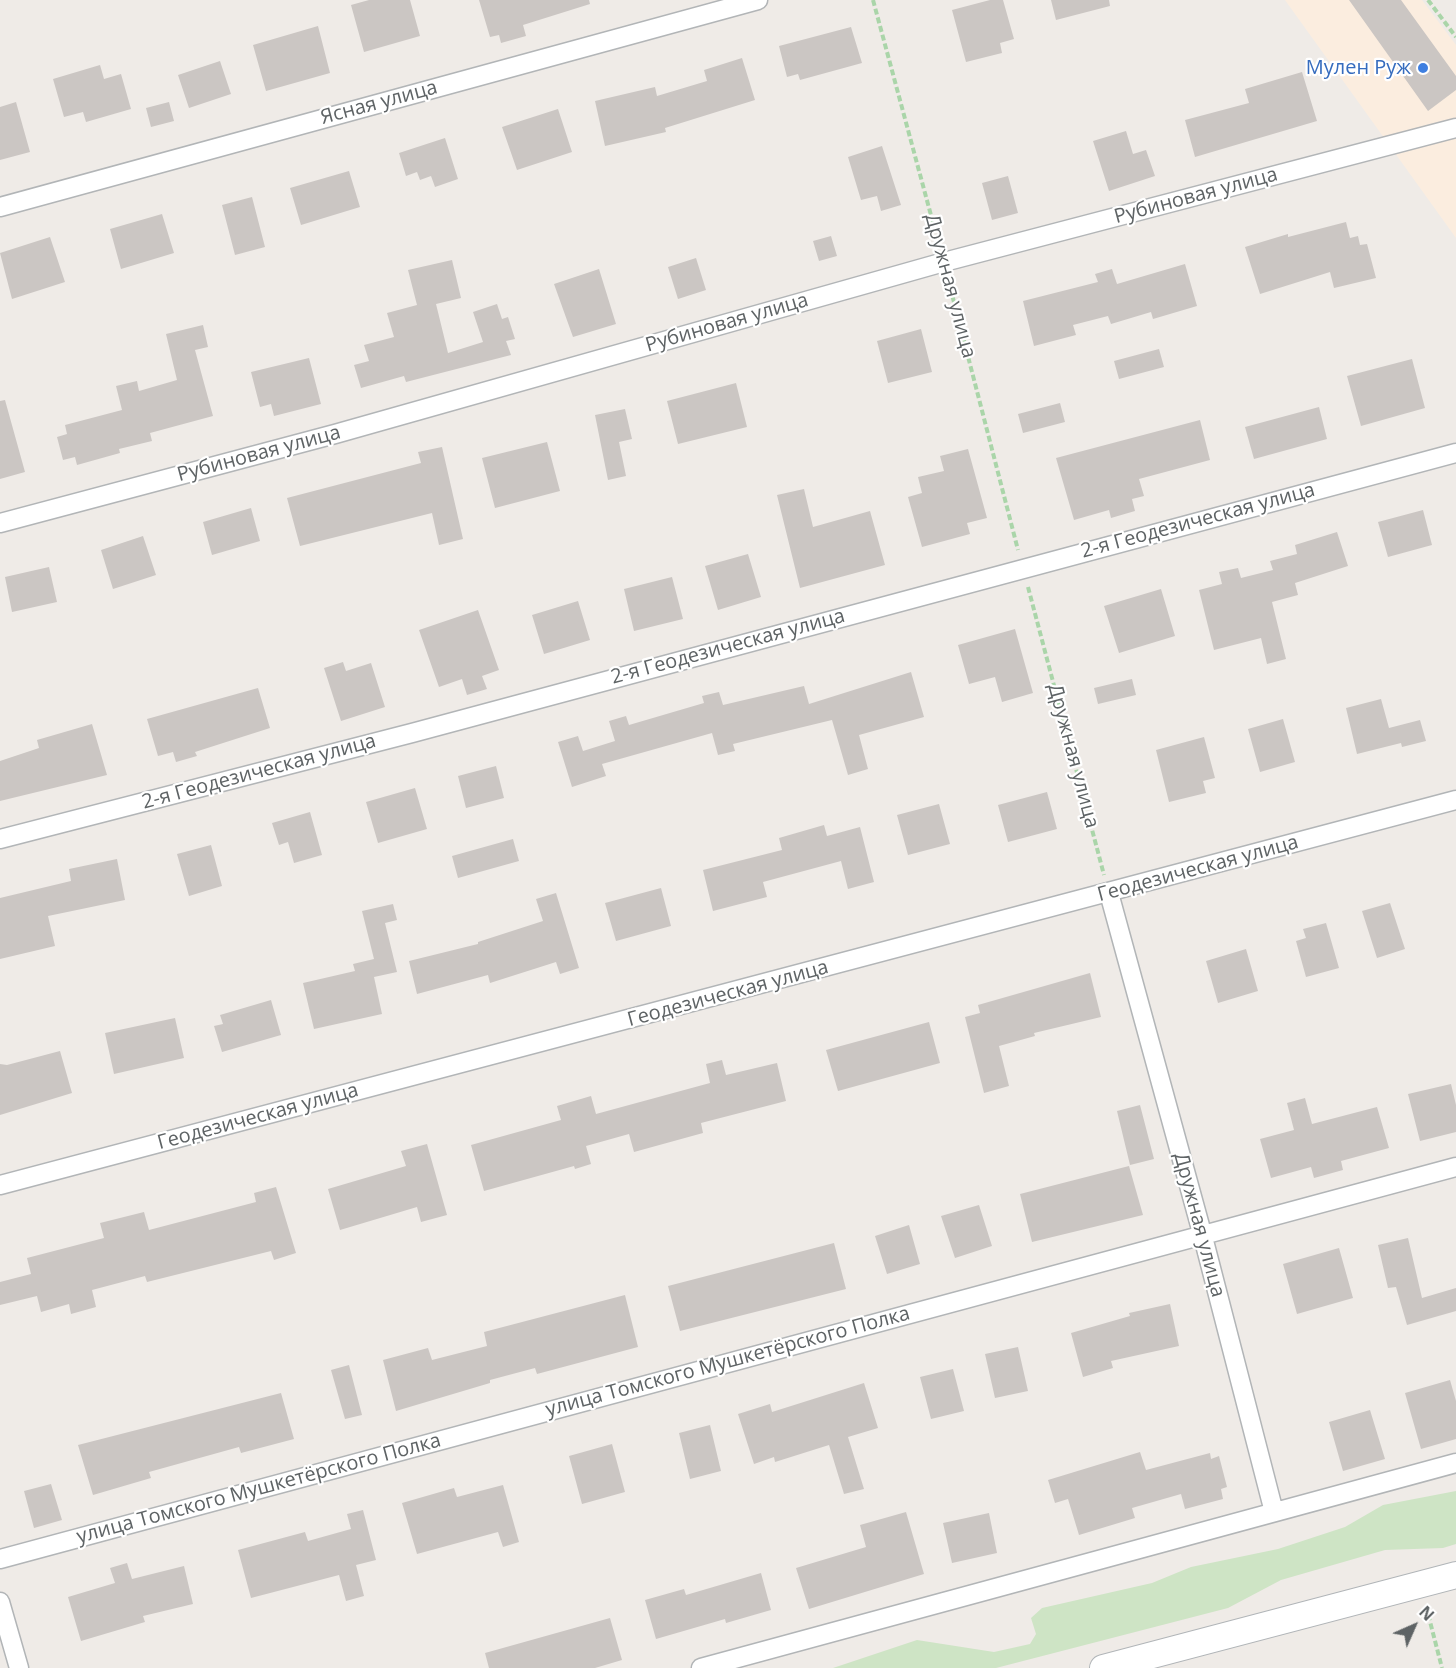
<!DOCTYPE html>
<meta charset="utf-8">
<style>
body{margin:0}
#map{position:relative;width:1456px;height:1668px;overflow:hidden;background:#efebe7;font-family:"Open Sans",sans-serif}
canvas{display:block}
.north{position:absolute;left:1384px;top:1596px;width:60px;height:60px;-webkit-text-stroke:4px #fff;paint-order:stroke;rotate:45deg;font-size:16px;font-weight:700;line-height:24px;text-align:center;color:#5e6365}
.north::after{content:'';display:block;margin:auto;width:21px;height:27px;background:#5e6365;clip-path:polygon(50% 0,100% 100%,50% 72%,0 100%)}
</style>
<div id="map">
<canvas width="1456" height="1668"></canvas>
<div class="north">N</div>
</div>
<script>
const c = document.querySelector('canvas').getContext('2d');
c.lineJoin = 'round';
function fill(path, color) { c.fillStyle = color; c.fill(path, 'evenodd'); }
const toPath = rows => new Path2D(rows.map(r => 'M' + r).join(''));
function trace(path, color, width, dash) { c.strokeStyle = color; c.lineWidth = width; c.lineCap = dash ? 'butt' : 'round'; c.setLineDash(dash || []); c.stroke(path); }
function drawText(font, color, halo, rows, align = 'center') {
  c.font = font + ' "Open Sans",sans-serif'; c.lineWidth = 4.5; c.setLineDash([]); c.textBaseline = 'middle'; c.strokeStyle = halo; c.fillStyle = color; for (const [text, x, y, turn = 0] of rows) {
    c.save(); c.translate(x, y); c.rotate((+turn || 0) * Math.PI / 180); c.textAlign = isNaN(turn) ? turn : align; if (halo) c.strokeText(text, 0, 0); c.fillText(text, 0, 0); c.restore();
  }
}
fill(toPath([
 [1285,0,1422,0,1456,45,1456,238]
]), '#fbeddf');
fill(toPath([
 [1456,1491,1456,1544,1443,1548,1385,1550,1281,1580,1228,1608,996,1668,833,1668,917,1640,994,1652,1030,1644,1036,1634,1031,1618,1042,1608,1152,1583,1191,1567,1278,1549,1345,1527,1383,1505]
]), '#cee4c5');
fill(toPath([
 [369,0,410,0,420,36,364,52,351,5],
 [479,0,589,0,590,4,523,25,526,36,501,43,499,35,490,37],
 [990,0,1003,0,1014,39,1000,43,1002,53,966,62,952,10],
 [1051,0,1109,0,1110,6,1056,20],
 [1349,0,1401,0,1456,76,1456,90,1428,111],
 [318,26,330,73,266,91,253,45],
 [851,27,862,63,800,80,798,74,787,77,779,46],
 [742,58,755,100,665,128,666,132,605,146,595,101,655,87,657,96,707,81,704,70],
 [220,61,231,94,189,108,178,75],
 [100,65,104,79,121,74,131,109,86,122,83,112,64,117,53,79],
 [1302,72,1317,121,1195,157,1185,120,1249,103,1245,89],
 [16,102,30,152,0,160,0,107],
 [169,102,174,121,151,127,146,108],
 [558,109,572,152,517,170,502,127],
 [1126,131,1133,154,1146,150,1155,176,1109,191,1093,141],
 [445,138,458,179,435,187,431,176,420,180,417,172,406,176,399,153],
 [882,146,901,205,881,211,877,196,861,200,848,157],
 [349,171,360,207,301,225,290,188],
 [1008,176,1018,213,992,220,982,183],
 [252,197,265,247,235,255,222,205],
 [162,214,174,253,121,269,110,229],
 [1346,222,1350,238,1358,236,1360,245,1367,244,1376,278,1334,288,1330,272,1260,294,1245,247,1288,234,1288,237],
 [831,236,837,256,819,261,813,241],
 [50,237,65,282,12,299,0,253],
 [696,258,706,290,678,299,668,267],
 [452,260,461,298,436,304,448,353,483,342,473,312,497,304,502,319,508,317,515,339,506,341,511,355,406,382,404,376,361,388,354,365,369,361,364,345,394,337,387,313,417,305,408,270],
 [1185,264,1197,306,1153,319,1151,312,1111,324,1108,316,1073,325,1076,335,1034,346,1023,301,1098,282,1095,274,1112,269,1117,284],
 [599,269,616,324,573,337,554,284],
 [203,325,208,347,195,350,213,416,150,433,152,441,119,449,120,453,77,465,75,457,63,460,57,437,67,434,65,425,122,410,116,386,137,381,139,391,177,380,166,334],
 [921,329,932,372,888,383,877,341],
 [1159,349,1164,367,1119,379,1114,361],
 [309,358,321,404,274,416,271,404,260,407,251,372],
 [1412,359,1425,408,1361,426,1347,376],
 [736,383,747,427,678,444,667,401],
 [5,400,25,472,0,479,0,401],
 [1060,403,1065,422,1023,433,1018,414],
 [1319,407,1327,439,1254,459,1245,427],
 [625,409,632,439,619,442,626,476,608,480,595,415],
 [1200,420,1210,460,1139,479,1144,496,1132,499,1135,511,1111,518,1109,510,1074,520,1056,458],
 [547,442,560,491,495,508,482,458],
 [442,447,463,539,439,545,432,513,300,546,287,498,421,463,418,452],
 [968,449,987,518,967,523,970,534,922,547,908,497,922,493,918,477,944,471,940,456],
 [804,489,813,527,870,511,885,565,800,588,777,495],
 [251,508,260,541,212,555,203,522],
 [1423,510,1432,545,1388,557,1378,522],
 [1337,532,1348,566,1295,583,1298,595,1272,602,1286,659,1267,664,1261,638,1214,650,1199,590,1222,584,1219,572,1238,568,1241,578,1273,570,1270,561,1297,554,1295,545],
 [143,536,156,575,113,589,101,550],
 [748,554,761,597,718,610,705,566],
 [49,567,57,602,12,612,5,577],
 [672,577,683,619,634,631,624,589],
 [1161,589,1175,636,1119,653,1104,606],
 [578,601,590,640,544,654,532,615],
 [478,610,499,670,482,676,487,689,467,695,462,679,439,687,419,630],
 [1015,629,1033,693,1002,702,995,677,969,684,958,645],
 [343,662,346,671,371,663,385,707,341,721,324,668],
 [911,672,924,717,859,735,868,769,848,775,832,720,733,744,735,751,718,755,712,733,602,764,606,776,572,787,558,742,578,736,583,751,615,741,609,721,626,716,629,725,704,703,702,696,719,692,723,705,804,686,809,704],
 [1132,679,1136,695,1098,704,1094,688],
 [258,688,270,728,195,752,197,756,176,762,173,752,158,756,147,719],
 [1381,699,1389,728,1420,720,1426,741,1402,747,1401,743,1357,754,1346,708],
 [1283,719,1295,762,1260,772,1248,729],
 [92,724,107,775,0,801,0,761,39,748,37,740],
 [1204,737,1215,778,1203,781,1206,793,1169,802,1156,750],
 [496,766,504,798,466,808,458,776],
 [415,788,427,829,378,843,366,802],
 [1047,792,1057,829,1008,842,998,805],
 [939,804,950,844,908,855,897,815],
 [310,812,322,855,294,863,288,842,279,845,272,823],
 [824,825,827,836,860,827,874,882,848,889,841,861,763,882,767,897,713,911,703,870,782,850,779,838],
 [513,839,519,861,458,878,452,856],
 [211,845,222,886,189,896,177,854],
 [117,859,125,900,48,916,55,946,0,959,0,898,71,881,69,869],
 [661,888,671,926,616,941,605,903],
 [556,893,579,968,560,974,556,962,490,983,488,975,417,994,409,961,478,944,478,942,543,921,536,899],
 [1390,903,1405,949,1377,958,1362,911],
 [393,904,397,920,385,923,397,972,374,977,382,1014,314,1029,303,983,355,971,353,964,374,959,362,911],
 [1326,923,1339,968,1306,977,1296,941,1306,938,1303,929],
 [1246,949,1258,991,1218,1003,1206,961],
 [1090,973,1101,1017,1034,1033,1035,1036,999,1046,1009,1086,984,1093,965,1017,980,1013,978,1005],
 [271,1000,281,1035,222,1052,214,1026,223,1024,220,1015],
 [175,1018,184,1058,114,1074,105,1033],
 [929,1022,940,1063,838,1091,826,1050],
 [60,1051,72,1093,0,1115,0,1064,7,1065],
 [722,1060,726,1075,777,1063,786,1101,701,1123,703,1133,634,1152,629,1134,586,1146,591,1164,575,1169,574,1166,484,1191,471,1145,561,1120,557,1106,591,1096,596,1114,710,1083,706,1064],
 [1451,1084,1456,1105,1456,1132,1420,1141,1408,1094],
 [1305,1098,1312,1124,1377,1107,1389,1148,1341,1161,1343,1170,1314,1178,1311,1167,1271,1178,1260,1139,1294,1130,1287,1103],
 [1140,1105,1154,1159,1130,1165,1117,1111],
 [427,1144,447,1215,421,1222,417,1207,340,1230,328,1189,406,1166,401,1151],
 [1129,1166,1143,1215,1032,1242,1020,1194],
 [276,1187,296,1253,274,1260,271,1251,147,1282,145,1276,92,1290,96,1307,71,1314,69,1304,41,1312,37,1296,0,1305,0,1282,31,1274,27,1258,104,1238,100,1223,144,1212,149,1230,256,1202,254,1193],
 [979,1205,992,1246,955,1258,941,1216],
 [909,1225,920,1264,887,1274,875,1236],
 [1408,1238,1422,1298,1456,1288,1456,1311,1407,1325,1396,1287,1388,1288,1378,1245],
 [834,1243,846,1289,680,1331,668,1286],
 [1339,1248,1353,1298,1297,1314,1283,1264],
 [625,1295,638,1347,537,1374,535,1368,490,1380,490,1383,396,1411,383,1360,428,1348,432,1360,487,1346,484,1332],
 [1170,1304,1179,1346,1111,1361,1113,1368,1083,1377,1071,1333,1130,1316,1129,1313],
 [1018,1347,1028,1391,995,1398,985,1354],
 [349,1365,362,1415,345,1419,331,1370],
 [953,1369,964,1411,931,1419,920,1377],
 [1450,1380,1456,1401,1456,1439,1421,1449,1405,1393],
 [864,1383,878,1428,848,1437,864,1489,844,1494,829,1445,775,1462,774,1457,754,1464,738,1414,770,1404,772,1412],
 [281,1393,294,1439,241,1453,239,1447,149,1472,151,1478,93,1495,78,1445],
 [1370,1410,1385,1459,1343,1471,1329,1422],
 [710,1425,721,1471,690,1479,679,1433],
 [612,1444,625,1492,582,1504,569,1456],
 [1140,1452,1146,1470,1210,1453,1211,1459,1219,1456,1227,1487,1221,1489,1223,1499,1185,1509,1181,1494,1132,1508,1135,1518,1079,1535,1068,1499,1055,1503,1048,1480],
 [51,1484,62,1520,34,1528,24,1491],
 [503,1485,519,1542,503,1547,498,1532,417,1554,402,1503,454,1488,457,1497],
 [363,1510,376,1560,356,1565,364,1596,346,1601,339,1575,251,1598,238,1550,305,1532,308,1541,351,1529,347,1514],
 [906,1512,924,1574,809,1609,796,1568,866,1547,860,1525],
 [989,1513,997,1553,952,1563,943,1523],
 [127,1563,132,1579,184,1566,193,1604,143,1616,145,1622,81,1641,68,1597,115,1583,110,1568],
 [761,1573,771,1610,726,1623,725,1619,656,1639,645,1600,684,1589,686,1595],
 [610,1618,622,1660,595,1668,489,1668,485,1653]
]), '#cbc6c3');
const street = toPath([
 [0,207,758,0],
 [0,523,335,434,944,262,1456,128],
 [0,839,412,733,1456,453],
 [1109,893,1202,1233,1274,1512],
 [0,1185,1456,800],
 [0,1559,1456,1167],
 [0,1602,19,1668],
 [701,1668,1456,1463]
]);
const secondary = toPath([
 [1103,1668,1456,1575]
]);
trace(street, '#b2b5b7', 21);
trace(secondary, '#b1b5b8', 28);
trace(toPath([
 [873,0,939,245],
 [1428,0,1456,37],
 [948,279,1018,550],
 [1028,587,1104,875],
 [1426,1606,1442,1668]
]), '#aad5a9', 4, [6, 3]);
trace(street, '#fff', 18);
trace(secondary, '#fff', 26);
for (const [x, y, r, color] of [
 [1423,68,6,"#3f7fe0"]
]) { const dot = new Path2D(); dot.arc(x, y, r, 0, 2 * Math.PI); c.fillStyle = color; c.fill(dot); trace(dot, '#fff', 2); }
drawText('20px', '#366cbe', '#fff', [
 ["Мулен Руж",1411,68]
], 'right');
drawText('20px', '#5e6365', '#fff', [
 ["Ясная улица",379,103,-15],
 ["Рубиновая улица",1196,196,-15],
 ["Дружная улица",950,286,75],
 ["Рубиновая улица",727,323,-16],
 ["Рубиновая улица",259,454,-15],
 ["2-я Геодезическая улица",1198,521,-15],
 ["2-я Геодезическая улица",728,647,-15],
 ["Дружная улица",1073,756,75],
 ["2-я Геодезическая улица",259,772,-15],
 ["Геодезическая улица",1198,869,-15],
 ["Геодезическая улица",728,994,-15],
 ["Геодезическая улица",258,1117,-15],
 ["Дружная улица",1199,1225,75],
 ["улица Томского Мушкетёрского Полка",728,1362,-15],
 ["улица Томского Мушкетёрского Полка",259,1489,-15]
]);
</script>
